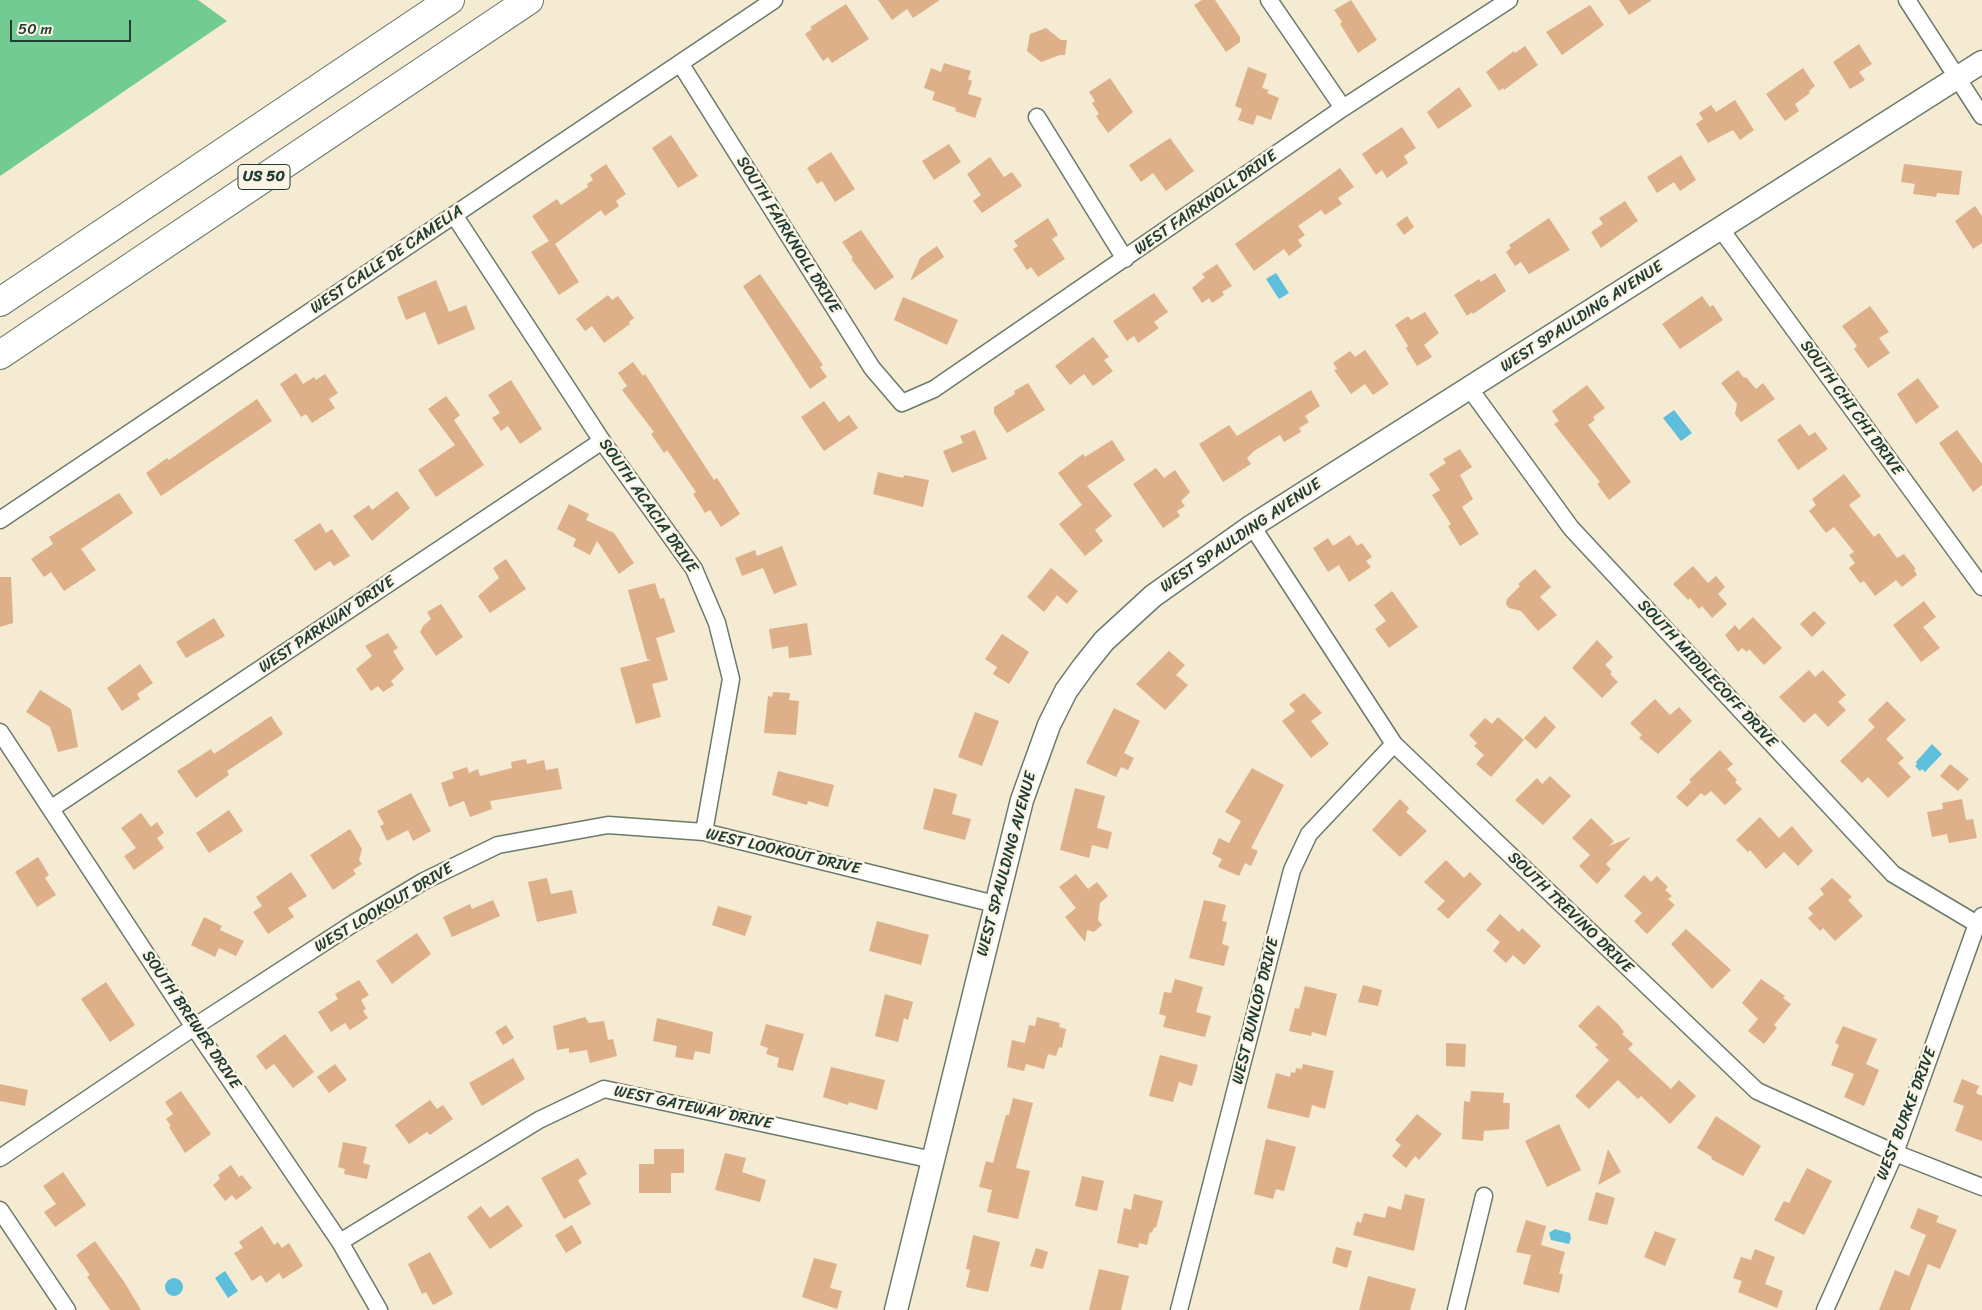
<!DOCTYPE html>
<style>
body{margin:0}
#map{position:relative;width:1982px;height:1310px;overflow:hidden;background:#f5ead2;font-family:Sriracha,sans-serif}
canvas{display:block}
.scale{position:absolute;left:10px;top:20px;width:121px;height:22px;box-sizing:border-box;border:2px solid #1f3d34;border-top:0;padding-left:6px;font-size:15px;line-height:18px;white-space:nowrap;color:#1f3d34;-webkit-text-stroke:4px #fcf5e5;paint-order:stroke}
</style>
<div id="map">
<canvas width="1982" height="1310"></canvas>
<div class="scale">50 m</div>
</div>
<script>
const c = document.querySelector('canvas').getContext('2d');
c.lineJoin = 'round';
function fill(path, color) { c.fillStyle = color; c.fill(path, 'evenodd'); }
const toPath = rows => new Path2D(rows.map(r => 'M' + r).join(''));
function trace(path, color, width, dash) { c.strokeStyle = color; c.lineWidth = width; c.lineCap = dash ? 'butt' : 'round'; c.setLineDash(dash || []); c.stroke(path); }
function drawText(font, color, halo, rows, align = 'center') {
  c.font = font + ' Sriracha,sans-serif'; c.lineWidth = 5; c.setLineDash([]); c.textBaseline = 'middle'; c.strokeStyle = halo; c.fillStyle = color; for (const [text, x, y, turn = 0] of rows) {
    c.save(); c.translate(x, y); c.rotate((+turn || 0) * Math.PI / 180); c.textAlign = isNaN(turn) ? turn : align; if (halo) c.strokeText(text, 0, 0); c.fillText(text, 0, 0); c.restore();
  }
}
fill(toPath([
 [0,0,198,0,227,21,0,176]
]), '#71cb92');
fill(toPath([
 [1276,273,1289,293,1279,299,1266,279],
 [1674,410,1692,433,1681,441,1663,418],
 [1932,744,1942,754,1925,772,1922,769,1920,771,1915,766,1917,764,1916,762],
 [1555,1229,1570,1233,1571,1238,1569,1244,1551,1240,1549,1233],
 [225,1271,238,1291,228,1298,215,1278],
 '165 1287a9 9 0 1 1 18 0a9 9 0 1 1-18 0Z'
]), '#5ebfdd');
fill(toPath([
 [878,0,940,0,913,18,907,9,892,20],
 [1202,0,1215,0,1240,37,1240,42,1226,52,1194,5],
 [1351,0,1377,40,1358,53,1340,24,1342,22,1334,10],
 [1619,0,1652,0,1629,15],
 [846,4,869,39,832,63,828,57,823,61,805,34,812,29,810,27],
 [1590,5,1604,25,1562,55,1546,32],
 [1046,28,1061,40,1067,40,1065,55,1060,55,1041,62,1027,51,1030,34],
 [1859,44,1872,64,1859,72,1865,80,1850,89,1833,62],
 [1525,46,1538,65,1504,90,1503,88,1499,91,1486,72,1514,51,1515,53],
 [944,63,971,71,968,79,972,81,968,94,982,98,975,118,955,111,956,108,932,100,935,92,924,88,931,68,941,72],
 [1248,67,1267,74,1262,88,1269,90,1267,93,1279,98,1271,120,1257,115,1253,125,1238,120,1242,109,1235,106],
 [1803,68,1815,86,1809,91,1810,93,1795,104,1799,111,1785,121,1766,94],
 [1110,78,1133,112,1108,133,1096,116,1099,114,1092,103,1095,101,1089,92],
 [1459,87,1472,106,1438,129,1427,112],
 [1735,100,1754,130,1740,140,1733,130,1708,143,1696,124,1703,119,1699,113,1711,105,1716,112],
 [1402,127,1416,148,1404,156,1408,163,1387,178,1382,170,1376,175,1362,154],
 [671,135,698,176,678,188,652,148],
 [1170,138,1194,171,1166,191,1153,173,1141,182,1129,165],
 [949,144,961,162,934,180,922,161],
 [831,152,855,189,835,202,822,181,817,184,807,168],
 [1681,155,1696,180,1680,191,1674,182,1657,193,1647,177],
 [990,157,1004,177,1012,172,1022,186,982,213,973,201,981,195,967,174],
 [606,164,626,194,616,201,619,206,605,216,601,210,555,244,579,282,559,295,531,252,549,241,532,216,557,199,561,205,588,187,587,184,593,180,590,175],
 [1904,164,1962,171,1959,195,1937,193,1936,197,1913,194,1915,184,1901,182],
 [1340,168,1354,187,1338,198,1342,204,1325,215,1321,210,1298,226,1305,235,1298,240,1302,246,1289,256,1284,249,1254,271,1235,244],
 [1625,201,1638,221,1601,248,1591,232,1603,224,1599,218],
 [1975,206,1982,216,1982,243,1973,249,1955,221],
 [1407,216,1414,227,1404,235,1396,224],
 [1048,218,1058,235,1052,239,1065,259,1038,277,1031,267,1027,270,1013,249,1018,246,1014,241],
 [1549,218,1570,250,1529,274,1521,262,1515,266,1506,252,1511,248,1509,245],
 [861,230,894,277,875,290,851,259,853,258,842,242],
 [937,246,944,257,910,281,920,258],
 [1217,264,1232,286,1222,292,1224,295,1212,303,1209,298,1202,303,1192,288,1205,277,1202,274],
 [1495,273,1506,291,1473,314,1472,312,1467,316,1454,295,1479,279,1481,282],
 [760,274,823,365,820,367,827,377,810,389,743,286],
 [436,280,449,312,466,305,475,329,438,345,425,312,406,320,397,297],
 [1154,293,1168,312,1154,322,1159,328,1138,343,1134,336,1127,341,1113,321],
 [608,295,612,300,618,296,634,318,629,322,630,324,604,343,592,326,585,331,576,319],
 [1702,296,1710,307,1713,305,1723,320,1680,349,1662,324],
 [903,297,958,320,947,345,894,320],
 [1870,306,1889,332,1879,338,1890,353,1868,368,1854,349,1857,346,1842,326],
 [1425,312,1439,333,1424,345,1432,357,1417,366,1406,348,1408,346,1395,325,1408,316,1411,320],
 [1093,337,1109,357,1104,360,1113,371,1093,386,1084,374,1070,385,1055,366],
 [1365,350,1389,384,1373,395,1365,384,1351,394,1334,370,1337,369,1333,363,1350,351,1355,357],
 [633,362,643,376,645,374,714,480,717,478,740,514,721,527,710,510,705,513,693,494,696,492,667,450,664,453,651,434,654,432,622,390,627,386,618,373],
 [1738,370,1744,378,1746,377,1756,389,1763,383,1775,399,1741,422,1735,414,1737,404,1721,383],
 [296,373,303,384,314,377,316,380,325,374,338,393,329,399,335,408,312,423,306,414,301,417,280,384],
 [1918,378,1939,407,1916,424,1897,394],
 [511,380,542,429,520,444,508,426,501,431,492,418,500,413,488,395],
 [1028,383,1045,410,1007,433,994,413,994,407,1015,394,1014,391],
 [1587,385,1605,408,1593,417,1595,420,1588,425,1631,482,1609,500,1597,484,1600,482,1554,424,1559,421,1552,411],
 [1311,390,1320,406,1305,416,1309,422,1299,428,1301,432,1284,442,1280,435,1254,451,1247,458,1251,464,1223,482,1199,444,1229,425,1237,436],
 [446,396,460,415,454,420,484,465,436,497,418,470,455,445,428,409],
 [257,399,272,421,161,496,146,473,167,458,169,460],
 [824,401,839,422,849,415,858,428,824,451,801,417],
 [1800,424,1809,436,1815,432,1828,449,1798,470,1777,440],
 [975,430,987,459,952,473,943,451,963,443,960,436],
 [1957,430,1982,464,1982,485,1973,492,1939,443],
 [1112,440,1125,460,1087,486,1112,516,1095,530,1103,541,1085,556,1059,524,1082,505,1058,473,1083,454,1085,457],
 [1460,449,1472,467,1460,475,1473,499,1462,507,1479,534,1460,546,1448,526,1451,524,1432,495,1440,490,1429,474,1446,463,1443,459],
 [1156,468,1164,478,1175,470,1190,492,1181,501,1185,506,1177,511,1180,516,1163,528,1133,484],
 [878,472,903,478,904,475,929,480,923,507,873,494],
 [1844,474,1861,496,1849,505,1874,537,1879,533,1897,558,1904,554,1916,569,1914,570,1917,575,1902,587,1896,580,1875,596,1864,581,1860,583,1849,568,1855,563,1849,555,1854,552,1834,527,1826,533,1809,511,1816,505,1812,499],
 [397,491,410,508,372,541,353,516,369,505,372,510],
 [119,493,133,513,81,549,96,570,64,591,51,572,44,577,31,559,53,544,49,537],
 [569,504,589,514,586,520,614,533,634,563,619,574,597,541,590,555,573,546,576,539,557,529],
 [320,523,326,533,332,529,350,556,334,566,330,561,315,571,294,540],
 [1350,535,1357,546,1362,543,1372,557,1366,561,1371,567,1349,582,1339,565,1328,572,1313,548,1328,538,1333,546],
 [782,546,797,585,774,594,763,568,742,576,735,558,755,550,757,556],
 [506,559,526,589,490,613,478,596,499,578,493,568],
 [1693,566,1708,583,1716,576,1725,587,1718,594,1727,604,1712,618,1702,606,1699,609,1690,598,1688,600,1673,584],
 [1051,568,1078,591,1067,604,1057,595,1044,612,1027,597],
 [1535,569,1551,587,1540,597,1557,615,1538,631,1521,611,1509,608,1506,604,1507,599,1520,586,1518,584],
 [0,577,11,577,13,619,13,623,0,627],
 [655,583,660,599,664,598,675,632,656,638,668,680,652,684,661,717,636,724,620,668,651,660,647,659,628,590],
 [1392,591,1418,627,1389,648,1375,629,1386,621,1374,605],
 [1924,601,1936,617,1923,627,1940,648,1921,662,1893,625],
 [441,604,463,637,436,656,420,632,423,626,431,619,427,612],
 [1814,611,1826,623,1812,637,1800,624],
 [1753,617,1782,648,1764,665,1749,649,1747,652,1742,648,1738,652,1725,635,1735,625,1739,630],
 [214,618,225,636,186,658,176,642],
 [807,623,812,655,789,658,788,646,772,649,769,629],
 [388,633,398,648,393,651,404,669,391,681,394,685,383,692,378,686,371,691,356,669,372,656,365,646],
 [1002,634,1029,652,1009,684,993,674,997,667,985,659],
 [1597,640,1613,657,1605,665,1612,672,1610,674,1618,682,1602,698,1572,668],
 [1169,651,1185,665,1176,675,1188,685,1165,710,1136,684],
 [140,664,153,683,137,694,140,699,122,711,107,688],
 [1809,670,1815,677,1823,670,1846,695,1838,702,1846,710,1828,727,1815,713,1804,723,1779,697],
 [40,690,71,709,78,747,58,752,50,727,26,712],
 [773,692,790,693,789,700,799,701,796,735,764,733,768,696,772,697],
 [1304,693,1322,713,1311,721,1329,744,1311,758,1282,721,1295,711,1289,704],
 [1655,699,1670,715,1679,707,1692,721,1658,754,1639,738,1642,735,1630,723],
 [1887,701,1906,720,1886,739,1904,758,1898,763,1911,777,1888,798,1868,777,1862,783,1840,761,1875,727,1868,720],
 [1114,708,1140,721,1124,753,1134,758,1128,770,1121,767,1116,777,1086,763],
 [975,712,999,721,982,766,958,757],
 [271,716,283,734,227,771,229,775,196,798,177,771,211,749,214,754],
 [1545,716,1556,727,1536,749,1524,738],
 [1498,717,1524,740,1491,777,1476,764,1484,755,1474,746,1477,743,1469,735,1485,718,1492,724],
 [1720,750,1733,764,1727,769,1737,780,1735,782,1742,789,1725,805,1711,791,1705,796,1701,793,1687,807,1676,797,1691,782,1689,780],
 [526,759,527,764,544,760,546,770,558,768,562,789,490,801,492,809,470,817,464,801,449,807,441,783,454,778,452,772,467,767,469,773,478,769,480,776,512,768,511,762],
 [1950,764,1969,779,1958,791,1940,776],
 [1252,768,1284,785,1251,848,1258,851,1251,866,1245,863,1239,876,1218,867,1222,859,1212,854,1219,838,1229,843,1241,821,1225,812],
 [778,771,834,785,828,807,808,801,807,805,772,795],
 [1550,776,1571,796,1543,825,1515,800,1537,778,1542,784],
 [934,788,957,794,952,814,971,819,965,840,923,829],
 [1075,788,1105,796,1097,828,1112,832,1108,849,1092,845,1089,858,1060,850],
 [411,793,431,831,413,841,408,830,387,841,380,826,384,824,377,811],
 [1400,799,1409,808,1406,812,1427,831,1400,857,1372,830],
 [1962,799,1966,820,1973,819,1977,838,1949,843,1947,834,1932,837,1927,812,1943,809,1942,803],
 [229,810,243,831,209,853,196,833],
 [141,813,151,827,157,822,164,833,157,838,164,848,134,870,124,856,136,848,121,828],
 [1760,817,1779,838,1792,826,1813,851,1798,866,1784,852,1766,869,1750,850,1748,852,1736,840],
 [1591,818,1614,841,1609,846,1631,837,1606,864,1611,869,1597,884,1579,866,1590,855,1572,838],
 [350,829,362,849,359,860,362,864,353,870,356,874,333,890,310,855],
 [38,857,49,875,45,878,56,895,37,907,15,872],
 [1446,860,1464,878,1470,872,1482,884,1448,919,1437,909,1445,901,1424,882],
 [291,872,307,896,288,908,294,917,268,934,253,912,262,906,256,897],
 [1076,874,1088,889,1097,882,1108,896,1100,903,1098,920,1102,925,1094,932,1087,930,1085,942,1065,917,1076,908,1059,887],
 [1644,875,1651,882,1657,876,1668,887,1665,890,1672,896,1668,899,1675,905,1647,934,1634,921,1642,913,1624,896],
 [547,878,551,894,572,890,577,913,537,922,528,882],
 [1832,878,1852,897,1848,900,1863,916,1835,941,1823,928,1820,931,1808,918,1813,914,1808,908,1824,894,1820,889],
 [493,900,500,916,452,937,443,917,470,904,472,909],
 [1204,900,1226,905,1222,921,1227,922,1222,944,1229,946,1224,966,1189,958],
 [718,906,752,916,745,936,712,925],
 [1500,914,1519,932,1522,928,1541,946,1524,965,1513,955,1506,963,1493,951,1500,942,1486,930],
 [204,917,222,926,220,930,244,941,236,956,219,948,215,957,191,945],
 [877,921,929,935,921,965,869,951],
 [1686,929,1731,970,1712,989,1671,944],
 [417,933,431,954,392,984,376,961],
 [1175,979,1203,987,1196,1012,1211,1016,1205,1037,1163,1027,1166,1016,1159,1014,1164,992,1171,993],
 [1761,979,1785,996,1783,998,1791,1004,1774,1025,1777,1028,1764,1044,1748,1031,1758,1019,1742,1003],
 [359,980,369,995,361,1000,366,1009,363,1011,368,1018,350,1030,345,1023,331,1032,318,1012,338,999,335,994],
 [106,982,135,1025,110,1042,81,999],
 [1363,985,1382,990,1378,1006,1358,1002],
 [1305,986,1337,994,1326,1036,1312,1032,1311,1036,1289,1031,1295,1008,1299,1009],
 [885,994,913,1002,908,1020,904,1018,898,1042,875,1036],
 [1598,1005,1618,1024,1624,1032,1622,1034,1633,1044,1628,1049,1671,1089,1679,1080,1696,1096,1670,1124,1641,1096,1638,1099,1618,1080,1589,1109,1575,1096,1609,1060,1595,1047,1598,1045,1578,1026],
 [585,1017,589,1023,604,1021,608,1040,613,1039,617,1056,590,1063,587,1050,569,1053,569,1048,557,1050,553,1026],
 [1037,1017,1060,1023,1059,1027,1066,1029,1062,1048,1059,1047,1056,1056,1048,1054,1044,1069,1026,1064,1024,1071,1007,1067,1012,1040,1025,1043,1029,1025,1035,1026],
 [657,1018,713,1032,710,1054,695,1051,693,1060,675,1057,677,1046,653,1041],
 [766,1024,804,1034,793,1071,777,1067,779,1058,766,1054,768,1048,760,1045],
 [506,1025,514,1038,503,1045,495,1032],
 [1843,1026,1877,1039,1866,1064,1879,1070,1864,1106,1844,1097,1854,1074,1831,1065,1839,1045,1835,1043],
 [285,1034,314,1072,293,1088,274,1064,266,1070,256,1056],
 [1446,1043,1466,1044,1465,1067,1446,1066],
 [1160,1055,1198,1065,1192,1086,1179,1082,1173,1102,1149,1096],
 [513,1058,525,1079,482,1106,469,1083],
 [335,1064,347,1080,329,1093,317,1077],
 [1303,1064,1334,1071,1325,1109,1312,1105,1309,1118,1267,1108,1276,1073,1290,1077,1291,1072,1295,1073,1296,1068,1302,1069],
 [831,1067,885,1080,877,1110,849,1102,848,1105,823,1097],
 [1962,1079,1979,1086,1976,1093,1982,1096,1982,1141,1955,1131,1964,1106,1953,1102],
 [0,1084,28,1090,25,1106,0,1101],
 [181,1091,211,1134,185,1153,169,1127,171,1126,166,1119,173,1114,165,1102],
 [1471,1091,1504,1093,1503,1103,1510,1103,1509,1129,1484,1131,1483,1141,1462,1139,1464,1101,1470,1102],
 [1013,1098,1033,1103,1016,1168,1030,1171,1018,1219,987,1212,992,1190,979,1187,986,1161,993,1163,1006,1115,1009,1115],
 [430,1100,437,1109,443,1105,453,1119,430,1135,427,1132,409,1144,395,1125],
 [1417,1114,1442,1134,1419,1160,1415,1156,1406,1168,1392,1156,1401,1145,1395,1140],
 [1716,1116,1761,1146,1743,1176,1711,1159,1712,1157,1697,1148],
 [1559,1124,1581,1170,1547,1187,1525,1141],
 [1266,1139,1296,1147,1284,1191,1276,1189,1273,1199,1254,1194],
 [343,1142,367,1147,363,1163,370,1165,367,1179,344,1174,345,1169,338,1167],
 [654,1149,684,1149,684,1173,671,1173,671,1193,639,1193,639,1164,654,1164],
 [1608,1149,1621,1172,1598,1185],
 [725,1153,746,1158,742,1172,766,1180,760,1202,715,1190],
 [578,1158,587,1174,578,1180,591,1204,564,1219,541,1178],
 [231,1165,239,1177,242,1175,252,1188,236,1200,232,1195,225,1201,213,1185,220,1179,218,1175],
 [1807,1168,1832,1181,1804,1235,1774,1220,1784,1201,1789,1203],
 [63,1172,86,1205,55,1227,44,1212,56,1204,43,1186],
 [1082,1176,1104,1181,1097,1211,1075,1206],
 [1596,1192,1615,1198,1607,1225,1588,1220],
 [1134,1194,1163,1201,1156,1228,1154,1227,1152,1233,1150,1232,1147,1245,1139,1243,1138,1248,1117,1243,1124,1208,1131,1210],
 [1405,1194,1425,1199,1414,1251,1353,1235,1357,1221,1361,1223,1364,1213,1385,1218,1388,1206,1401,1210],
 [508,1205,523,1226,490,1249,467,1217,481,1206,490,1218],
 [1918,1208,1939,1216,1936,1222,1957,1230,1940,1269,1928,1264,1910,1310,1879,1310,1895,1270,1909,1276,1926,1235,1910,1228],
 [1526,1220,1546,1226,1541,1245,1565,1252,1559,1274,1563,1274,1559,1293,1523,1284,1531,1255,1516,1252],
 [572,1225,582,1243,566,1253,555,1235],
 [262,1226,274,1245,278,1242,282,1248,289,1243,303,1266,283,1279,279,1273,266,1283,261,1275,252,1281,234,1253,243,1248,239,1242],
 [1655,1231,1676,1239,1665,1266,1644,1257],
 [973,1235,1000,1242,988,1292,966,1287,970,1270,966,1269],
 [95,1241,125,1283,141,1310,110,1310,87,1277,90,1275,76,1255],
 [1336,1247,1352,1251,1347,1268,1332,1263],
 [1036,1248,1048,1252,1043,1269,1030,1266],
 [1755,1249,1775,1257,1765,1284,1783,1291,1777,1308,1738,1292,1742,1281,1733,1278,1741,1257,1751,1260],
 [430,1252,453,1294,433,1305,426,1292,422,1294,408,1264],
 [814,1258,837,1264,830,1288,842,1291,837,1309,802,1297],
 [1099,1269,1129,1276,1121,1310,1089,1310],
 [1368,1276,1416,1289,1410,1310,1359,1310]
]), '#deb089');
const street = toPath([
 [1269,0,1343,108],
 [1907,0,1982,116],
 [680,63,872,368,902,403,934,389,1343,108,1509,0],
 [1037,117,1125,259],
 [454,215,602,441,694,569,717,623,731,679,704,832],
 [1720,228,1982,587],
 [1470,389,1571,528,1893,874,1977,924],
 [0,520,774,0],
 [1252,526,1394,744,1757,1091,1895,1153,1982,1187],
 [0,732,194,1027,340,1242,379,1310],
 [52,808,602,441],
 [0,1158,194,1027,354,923,424,881,498,845,608,825,704,832,995,904],
 [0,1210,67,1310],
 [340,1242,539,1120,604,1089,933,1160],
 [1179,1310,1292,870,1309,834,1394,744],
 [1456,1310,1484,1196],
 [1825,1310,1895,1153,1977,924,1982,916]
]);
const secondary = toPath([
 [896,1310,1022,800,1049,725,1066,691,1084,666,1104,641,1153,596,1252,526,1982,62]
]);
const highway = toPath([
 [0,302,450,0],
 [0,355,529,0]
]);
trace(street, '#6a7a6b', 19);
trace(secondary, '#6a7a6b', 25);
trace(highway, '#6a7a6b', 30);
trace(street, '#fff', 16);
trace(secondary, '#fff', 22);
trace(highway, '#fff', 28);
for (const [x, y, w] of [
 [264,177,52]
]) { const box = new Path2D(); box.roundRect(x - w / 2, y - 12.5, w, 25, 4); c.fillStyle = '#fcf5e5'; c.fill(box); trace(box, '#1f3d34', 1); }
drawText('bold 15px', '#1f3d34', null, [
 ["US 50",264,177]
]);
drawText('16px', '#1f3d34', '#fcf5e5', [
 ["WEST FAIRKNOLL DRIVE",1206,203,-35],
 ["SOUTH FAIRKNOLL DRIVE",788,235,58],
 ["WEST CALLE DE CAMELIA",387,260,-34],
 ["WEST SPAULDING AVENUE",1582,317,-33],
 ["SOUTH CHI CHI DRIVE",1851,408,54],
 ["SOUTH ACACIA DRIVE",648,506,55],
 ["WEST SPAULDING AVENUE",1241,536,-34],
 ["WEST PARKWAY DRIVE",327,625,-34],
 ["SOUTH MIDDLECOFF DRIVE",1707,674,47],
 ["WEST LOOKOUT DRIVE",783,852,13],
 ["WEST SPAULDING AVENUE",1007,864,-75],
 ["WEST LOOKOUT DRIVE",384,908,-31],
 ["SOUTH TREVINO DRIVE",1570,913,44],
 ["WEST DUNLOP DRIVE",1256,1011,-76],
 ["SOUTH BREWER DRIVE",191,1020,56],
 ["WEST GATEWAY DRIVE",693,1108,12],
 ["WEST BURKE DRIVE",1907,1114,-69]
]);
</script>
